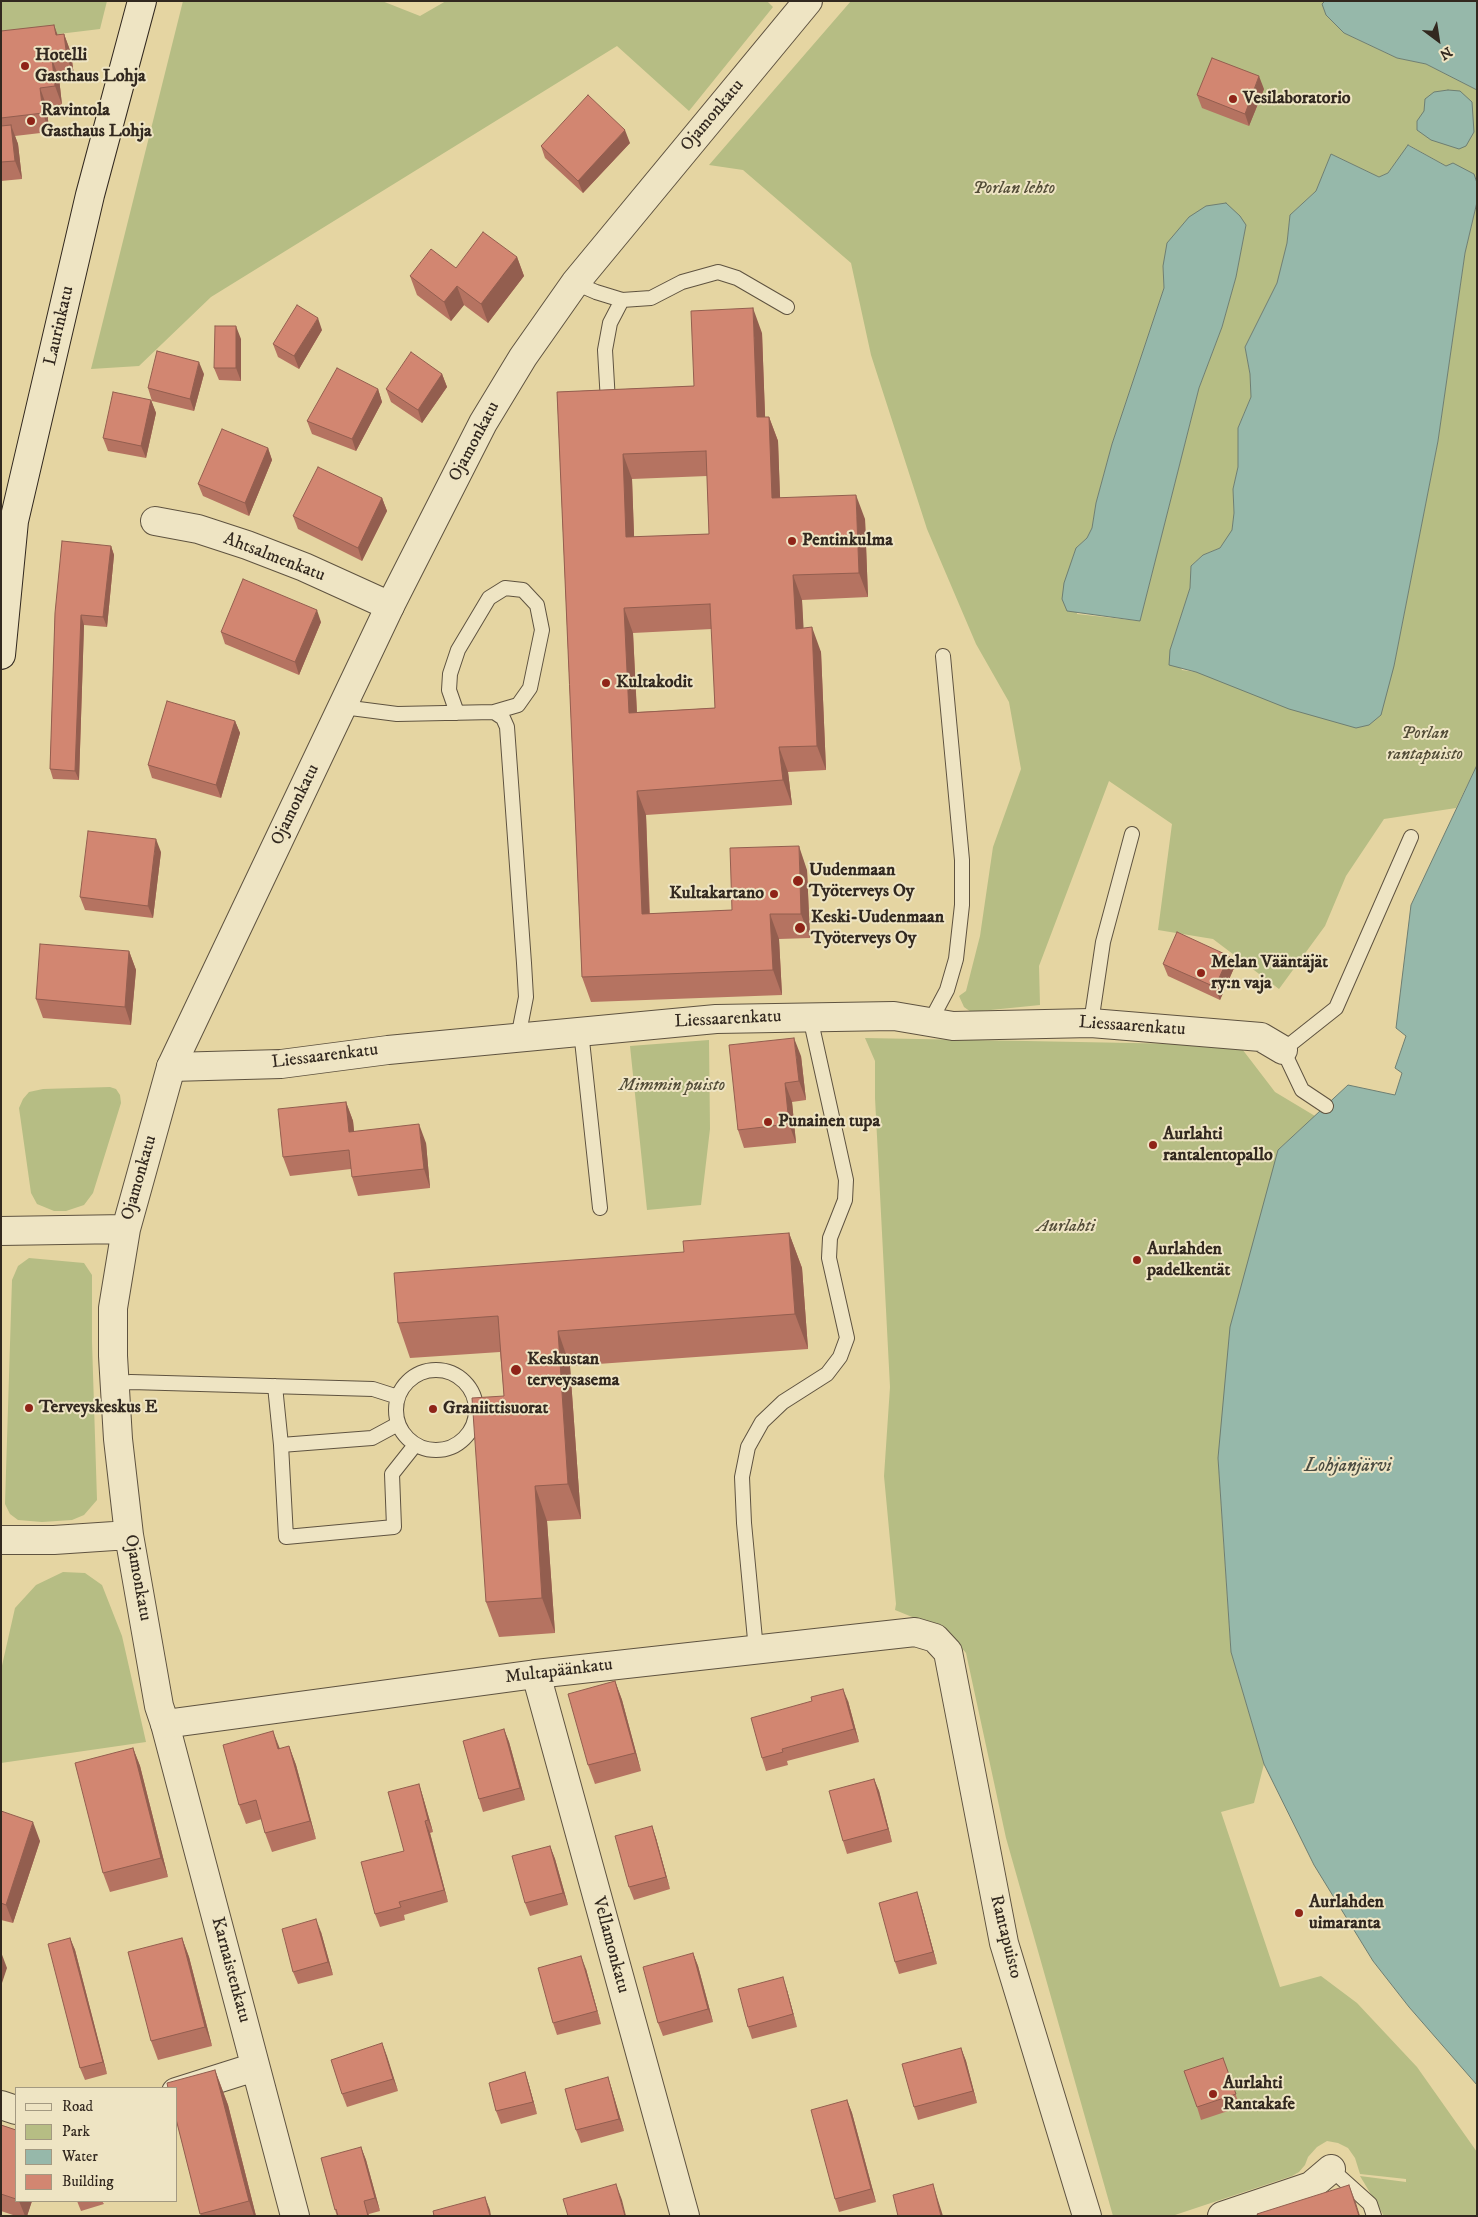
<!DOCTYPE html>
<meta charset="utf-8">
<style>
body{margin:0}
#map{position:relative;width:1478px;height:2217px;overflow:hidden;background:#e5d5a2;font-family:"IM FELL DW Pica",serif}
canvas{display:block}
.frame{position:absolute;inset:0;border:2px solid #32281f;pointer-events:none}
.legend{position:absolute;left:15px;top:2087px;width:162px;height:115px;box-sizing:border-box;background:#eee4c3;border:1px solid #a39981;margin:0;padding:6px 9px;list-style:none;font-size:15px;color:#32281f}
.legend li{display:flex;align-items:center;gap:10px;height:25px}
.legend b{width:25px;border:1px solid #a39981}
.north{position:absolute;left:1413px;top:15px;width:50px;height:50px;-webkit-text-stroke:4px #eee4c3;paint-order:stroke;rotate:149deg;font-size:14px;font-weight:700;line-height:20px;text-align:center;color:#32281f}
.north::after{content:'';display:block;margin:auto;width:18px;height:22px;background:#32281f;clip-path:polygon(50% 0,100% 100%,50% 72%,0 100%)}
</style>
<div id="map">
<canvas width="1478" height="2217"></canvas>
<div class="frame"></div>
<ul class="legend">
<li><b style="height:6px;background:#eee4c3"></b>Road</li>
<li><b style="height:14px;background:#b6bd84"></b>Park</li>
<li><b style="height:14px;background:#96b8aa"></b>Water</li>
<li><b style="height:14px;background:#d28671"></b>Building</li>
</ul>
<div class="north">N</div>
</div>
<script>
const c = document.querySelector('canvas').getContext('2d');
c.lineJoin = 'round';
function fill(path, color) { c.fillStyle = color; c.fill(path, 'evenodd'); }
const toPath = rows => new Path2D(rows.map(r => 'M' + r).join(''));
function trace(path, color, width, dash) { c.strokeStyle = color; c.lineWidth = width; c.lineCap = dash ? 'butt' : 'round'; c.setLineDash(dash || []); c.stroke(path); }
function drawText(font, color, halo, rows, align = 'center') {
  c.font = font + ' "IM FELL DW Pica",serif'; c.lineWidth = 4; c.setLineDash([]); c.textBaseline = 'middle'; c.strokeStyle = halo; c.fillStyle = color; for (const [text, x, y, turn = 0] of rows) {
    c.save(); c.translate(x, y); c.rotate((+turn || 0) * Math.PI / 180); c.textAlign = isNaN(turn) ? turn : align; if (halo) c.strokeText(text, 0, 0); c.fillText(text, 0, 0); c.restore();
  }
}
fill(toPath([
 [1,1,107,1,100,29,1,41],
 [183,1,382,1,420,16,446,1,767,1,773,7,689,111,617,46,211,297,139,366,91,369],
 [851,1,1325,1,1323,4,1344,33,1397,58,1426,64,1477,90,1477,183,1474,174,1446,166,1409,145,1388,173,1379,177,1331,154,1316,191,1290,215,1287,243,1277,283,1245,347,1250,374,1251,397,1238,428,1238,467,1233,489,1234,513,1232,531,1220,548,1203,555,1191,566,1190,588,1170,650,1182,670,1196,672,1394,666,1438,441,1465,253,1477,202,1477,765,1456,808,1384,819,1346,876,1325,926,1279,989,1213,939,1158,930,1172,824,1109,781,1039,966,1040,1005,971,1012,964,1007,959,996,966,991,980,936,993,847,1021,769,1009,702,976,644,927,529,871,355,851,263,743,170,709,165],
 [1246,225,1236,277,1222,327,1199,388,1140,621,1077,614,1071,564,1076,548,1087,538,1092,529,1096,503,1112,444,1164,288,1163,266],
 [865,1038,1239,1045,1275,1092,1315,1116,1278,1150,1218,1458,1231,1652,1264,1764,1254,1803,1221,1812,1280,1987,1321,1976,1357,2003,1417,2067,1477,2152,1477,2216,1384,2216,1360,2176,1406,2182,1406,2179,1360,2174,1355,2158,1348,2148,1338,2143,1327,2141,1317,2147,1308,2157,1305,2165,1299,2172,1292,2176,1172,2216,1113,2216,1006,1838,966,1653,953,1638,927,1623,895,1610,896,1604,884,1476,890,1387,875,1098,875,1061],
 [709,1040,710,1129,701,1205,647,1210,630,1046],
 [110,1087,116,1089,120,1095,121,1103,93,1193,84,1205,66,1211,54,1211,37,1204,31,1193,19,1108,23,1099,29,1092,43,1089],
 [29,1258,84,1263,92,1275,92,1342,97,1500,84,1515,72,1520,42,1522,18,1520,10,1514,5,1504,12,1280,18,1266],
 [63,1572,85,1573,102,1585,122,1636,146,1742,1,1763,1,1670,15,1608,36,1585]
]), '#b6bd84');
const water = toPath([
 [1325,1,1477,1,1477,90,1426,64,1397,58,1344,33,1326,15,1322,4,1325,1],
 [1448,90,1460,91,1472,102,1474,132,1466,146,1459,149,1431,140,1417,130,1417,121,1424,111,1425,99,1434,92,1448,90],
 [1408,145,1446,166,1453,163,1474,174,1477,183,1477,202,1465,253,1438,441,1394,666,1381,715,1369,725,1356,728,1289,709,1196,672,1169,665,1170,650,1190,588,1191,566,1203,555,1220,548,1232,530,1234,513,1233,489,1238,467,1238,428,1251,397,1250,374,1245,347,1277,283,1287,243,1290,215,1316,191,1331,154,1379,177,1388,173,1408,145],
 [1226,203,1240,216,1246,225,1236,277,1222,327,1199,388,1140,621,1067,611,1062,599,1064,583,1076,548,1087,538,1092,528,1096,503,1112,444,1164,288,1163,266,1167,243,1189,217,1206,206,1226,203],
 [1477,765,1477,2085,1409,2007,1373,1961,1314,1865,1264,1764,1231,1652,1218,1458,1230,1327,1278,1150,1348,1085,1395,1095,1402,1073,1395,1068,1406,1036,1396,1028,1411,905,1477,765]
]);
fill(water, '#96b8aa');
trace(water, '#6e7e72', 1);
const service = toPath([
 [575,283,596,292,622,300,651,298,682,282,718,272,737,278,787,307],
 [608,402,605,350,610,323,622,300],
 [343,707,397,714,494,712,503,718,507,727,524,963,526,997,518,1038],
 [457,713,449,690,450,674,458,650,489,598,505,588,523,590,537,605,542,630,530,688,518,705,494,712],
 [930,1022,947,990,956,959,962,905,962,860,943,656],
 [1091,1023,1103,942,1132,834],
 [581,1031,600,1208],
 [1326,1106,1302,1090,1283,1050,1336,1008,1411,837],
 '396 1410a40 40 0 1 1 80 0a40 40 0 1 1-80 0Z',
 [115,1384,131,1382,373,1389,398,1397],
 [275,1386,281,1445],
 [398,1424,372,1438,281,1445,286,1537,394,1527,392,1474,415,1445],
 [756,1650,744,1523,742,1477,748,1447,762,1422,783,1402,827,1374,840,1357,847,1338,829,1258,830,1238,845,1200,846,1180,810,1017],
 [1331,2169,1370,2204,1374,2216]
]);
const minor = toPath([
 [155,521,198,529,247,545,304,567,390,606],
 [171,1067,281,1064,388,1050,716,1019,894,1016,953,1026,1091,1023,1261,1037,1283,1050],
 [536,1674,685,2216],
 [165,1724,295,2216],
 [176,2092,255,2067],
 [1,2105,16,2110],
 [1222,2216,1311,2186,1331,2169]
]);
const tertiary = toPath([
 [808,1,575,283,523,357,483,423,390,606,171,1067,126,1229,113,1308,113,1356,118,1439,129,1535,159,1706,165,1724,536,1674,915,1632,935,1638,948,1652,1004,1943,1087,2216],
 [1,1231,126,1229],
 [1,1540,54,1540,129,1535]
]);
const secondary = toPath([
 [1,655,14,521,90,195,142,1]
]);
trace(service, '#5f5340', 16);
trace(minor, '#5f5340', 30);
trace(tertiary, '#5f5340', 30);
trace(secondary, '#32281f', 30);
trace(service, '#eee4c3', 14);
trace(minor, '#eee4c3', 28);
trace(tertiary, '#eee4c3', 28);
trace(secondary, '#eee4c3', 28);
fill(toPath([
 [1,31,58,35,64,34,71,53,74,76,59,78,62,105,47,107,49,132,15,136,18,144,22,179,1,181],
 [1264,89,1249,126,1202,108,1197,95],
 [630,143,583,193,545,158,541,146],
 [517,257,524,276,488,323,464,305,451,321,417,295,410,276],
 [322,330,299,369,278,357,273,344],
 [762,333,765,417,769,417,778,441,780,498,865,519,868,597,802,600,803,628,821,652,826,770,788,772,792,805,646,815,650,914,732,910,807,870,810,938,779,939,782,995,591,1002,582,977,557,392,694,386],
 [707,476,709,534,634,537,632,479],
 [712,629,715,708,637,712,633,633],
 [241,339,241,381,219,380,214,368],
 [204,374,194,411,152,401,148,388],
 [442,374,447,387,422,423,391,402,386,389],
 [378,389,382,402,356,451,312,434,307,421],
 [151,400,156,413,146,458,108,451,103,438],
 [268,448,272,460,249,516,203,496,198,484],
 [382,498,387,511,362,561,298,529,293,516],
 [111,546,114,555,107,627,84,625,79,780,53,779,50,769,55,613],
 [321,622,299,675,225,644,221,632],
 [235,721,240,733,221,798,152,778,148,765],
 [161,852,153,918,85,910,80,897],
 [129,951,136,970,131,1025,43,1018,36,999],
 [1229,956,1234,968,1220,1000,1168,976,1163,964],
 [801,1056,806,1100,792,1102,796,1143,744,1148,738,1130],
 [346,1102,353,1121,354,1131,426,1143,430,1188,358,1196,352,1177,351,1169,290,1176,283,1157],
 [789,1233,802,1268,808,1349,570,1366,581,1519,547,1521,555,1633,499,1637,486,1602,504,1396,500,1352,410,1358,398,1323,684,1252],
 [615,1681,622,1700,641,1771,595,1784,588,1765],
 [848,1701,859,1742,787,1761,788,1765,766,1771,762,1758],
 [504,1729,509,1742,525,1800,483,1812,479,1799],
 [289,1746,296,1765,316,1839,272,1852,265,1833,262,1819,246,1824,239,1805],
 [133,1748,140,1766,168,1877,110,1892,103,1873],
 [874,1779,879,1791,892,1842,847,1854,843,1841],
 [419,1784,423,1797,433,1832,430,1833,448,1902,404,1915,405,1920,380,1927,375,1914,404,1851],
 [1,1811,40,1841,13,1923,1,1920],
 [652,1826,656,1838,670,1889,634,1900,629,1887],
 [550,1846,555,1859,568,1905,530,1916,525,1903],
 [921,1905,937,1964,899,1974,895,1962],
 [321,1932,333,1975,298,1984,293,1972],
 [70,1938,75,1950,107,2074,85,2080,80,2068],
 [182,1938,189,1957,212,2046,158,2060,151,2041],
 [693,1953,698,1966,713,2022,663,2036,658,2023],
 [586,1969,601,2024,557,2035,553,2023],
 [787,1990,797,2027,752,2039,748,2027],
 [382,2043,398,2091,347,2107,342,2094],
 [961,2048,966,2061,977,2103,918,2120,914,2107],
 [1223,2058,1240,2107,1201,2120,1197,2107],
 [215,2070,228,2105,256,2216,201,2216,176,2119],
 [525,2072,529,2085,537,2114,501,2124,496,2111],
 [608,2077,612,2090,624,2131,581,2143,576,2130],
 [847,2100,852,2113,876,2202,839,2212,835,2199],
 [1,2125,16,2130,16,2201,32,2201,27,2216,16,2216,1,2211],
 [361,2147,366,2160,380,2211,369,2214,369,2216,337,2216,335,2210],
 [77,2201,102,2201,104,2204,81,2211]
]), '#b57361');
fill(toPath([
 [54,25,61,44,56,35],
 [64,34,71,53,74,76,67,58],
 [52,59,59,78,62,105,55,86],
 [1259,76,1264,89,1249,126,1245,114],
 [40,88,47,107,49,132,43,113],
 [11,125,18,144,22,179,15,161],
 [625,130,630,143,583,193,578,181],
 [517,257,524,276,488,323,481,304],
 [457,286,464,305,451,321,444,302],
 [753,308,762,333,766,441,757,417],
 [318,318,322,330,299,369,294,356],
 [236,326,241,339,241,381,236,368],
 [199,362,204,374,194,411,190,399],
 [442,374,447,387,422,423,418,410],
 [378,389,382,402,356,451,352,439],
 [151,400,156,413,146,458,141,446],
 [769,417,778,441,781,523,772,498],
 [268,448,272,460,249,516,245,503],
 [623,454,632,479,635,562,626,537],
 [856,495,865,519,868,597,859,573],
 [382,498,387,511,362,561,358,548],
 [111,546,114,555,107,627,103,617],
 [793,575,802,600,805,653,796,629],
 [624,608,633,633,638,737,629,713],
 [317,610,321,622,299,675,295,662],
 [81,615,84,625,79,780,75,771],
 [812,627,821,652,826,770,817,746],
 [235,721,240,733,221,798,216,785],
 [779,747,788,772,792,805,783,780],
 [637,791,646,815,650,938,642,914],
 [156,839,161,852,153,918,148,906],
 [799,846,807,870,810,938,801,914],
 [770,914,779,939,782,995,773,970],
 [129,951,136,970,131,1025,125,1007],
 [1229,956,1234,968,1220,1000,1215,987],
 [794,1038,801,1056,806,1100,799,1081],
 [785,1083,792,1102,796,1143,789,1124],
 [346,1102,353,1121,356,1150,349,1132],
 [419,1124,426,1143,430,1188,424,1169],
 [789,1233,802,1268,808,1349,795,1314],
 [558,1331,570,1366,581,1519,568,1484],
 [535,1486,547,1521,555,1633,542,1598],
 [615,1681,622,1700,641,1771,635,1753],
 [843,1689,848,1701,859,1742,854,1729],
 [504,1729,509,1742,525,1800,520,1788],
 [273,1731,280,1749,278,1749],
 [289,1746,296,1765,316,1839,310,1821],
 [133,1748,140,1766,168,1877,161,1858],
 [874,1779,879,1791,892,1842,888,1829],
 [419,1784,423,1797,433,1832,428,1820],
 [425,1821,430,1833,448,1902,444,1890],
 [33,1822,40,1841,13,1923,6,1905],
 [652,1826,656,1838,670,1889,666,1877],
 [550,1846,555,1859,568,1905,563,1893],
 [917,1892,921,1905,937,1964,933,1952],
 [316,1919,321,1932,333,1975,328,1962],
 [70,1938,75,1950,107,2074,103,2062],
 [182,1938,189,1957,212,2046,205,2027],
 [1,1952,7,1968,1,1986],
 [693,1953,698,1966,713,2022,708,2009],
 [581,1956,586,1969,601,2024,597,2011],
 [783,1977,787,1990,797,2027,793,2014],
 [382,2043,387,2056,398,2091,393,2079],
 [961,2048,966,2061,977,2103,973,2091],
 [215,2070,228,2105,256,2216,254,2216,249,2201],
 [525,2072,529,2085,537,2114,533,2102],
 [608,2077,612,2090,624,2131,619,2119],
 [847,2100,852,2113,876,2202,871,2189],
 [361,2147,366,2160,380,2211,375,2198],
 [616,2184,622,2200,626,2216,625,2216],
 [933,2184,937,2197,943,2216,941,2216],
 [1349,2185,1356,2203,1360,2216,1359,2216],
 [485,2197,490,2210,491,2216,490,2216],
 [19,2201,32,2201,27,2216,25,2216]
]), '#935e4f');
const building = toPath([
 [54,25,56,35,64,34,67,58,52,59,55,86,40,88,43,113,1,118,1,31,54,25],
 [1212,58,1259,76,1245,114,1197,95,1212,58],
 [588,95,625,130,578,181,541,146,588,95],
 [11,125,15,161,1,162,1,126,11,125],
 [483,232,517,257,481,304,457,286,444,302,410,276,431,249,456,268,483,232],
 [297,305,318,318,294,356,273,344,297,305],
 [753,308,757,417,769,417,772,498,856,495,859,573,793,575,796,629,812,627,817,746,779,747,783,780,637,791,642,914,732,910,730,848,799,846,801,914,770,914,773,970,582,977,557,392,694,386,691,311,753,308],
 [706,451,709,534,626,537,623,454,706,451],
 [710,604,715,708,629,713,624,608,710,604],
 [215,326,236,326,236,368,214,368,215,326],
 [157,351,199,362,190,399,148,388,157,351],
 [411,352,442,374,418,410,386,389,411,352],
 [337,368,378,389,352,439,307,421,337,368],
 [113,392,151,400,141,446,103,438,113,392],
 [222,429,268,448,245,503,198,484,222,429],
 [318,467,382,498,358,548,293,516,318,467],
 [62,541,111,546,103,617,81,615,75,771,50,769,55,613,62,541],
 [243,579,317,610,295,662,221,632,243,579],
 [167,701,235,721,216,785,148,765,167,701],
 [88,831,156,839,148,906,80,897,88,831],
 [1177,932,1229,956,1215,987,1163,964,1177,932],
 [40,944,129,951,125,1007,36,999,40,944],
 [794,1038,799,1081,785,1083,789,1124,738,1130,729,1045,794,1038],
 [346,1102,349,1132,419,1124,424,1169,352,1177,349,1150,283,1157,278,1109,346,1102],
 [789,1233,795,1314,558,1331,568,1484,535,1486,542,1598,486,1602,472,1398,504,1396,498,1316,398,1323,394,1273,684,1252,683,1241,789,1233],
 [615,1681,635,1753,588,1765,568,1694,615,1681],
 [843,1689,854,1729,782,1749,783,1752,762,1758,751,1718,812,1701,811,1697,843,1689],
 [504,1729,520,1788,479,1799,463,1741,504,1729],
 [273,1731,278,1749,289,1746,310,1821,265,1833,256,1800,239,1805,223,1745,273,1731],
 [133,1748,161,1858,103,1873,75,1763,133,1748],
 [874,1779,888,1829,843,1841,829,1791,874,1779],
 [419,1784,428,1820,425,1821,444,1890,399,1902,401,1907,375,1914,361,1862,404,1851,388,1792,419,1784],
 [1,1811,33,1822,6,1905,1,1903,1,1811],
 [652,1826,666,1877,629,1887,615,1836,652,1826],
 [550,1846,563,1893,525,1903,512,1856,550,1846],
 [917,1892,933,1952,895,1962,879,1903,917,1892],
 [316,1919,328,1962,293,1972,282,1929,316,1919],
 [70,1938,103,2062,80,2068,48,1944,70,1938],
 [182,1938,205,2027,151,2041,128,1952,182,1938],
 [693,1953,708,2009,658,2023,643,1967,693,1953],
 [581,1956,597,2011,553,2023,538,1968,581,1956],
 [783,1977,793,2014,748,2027,738,1989,783,1977],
 [382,2043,393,2079,342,2094,331,2060,382,2043],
 [961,2048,973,2091,914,2107,902,2064,961,2048],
 [1223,2058,1236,2094,1197,2107,1184,2071,1223,2058],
 [215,2070,249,2201,200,2214,176,2119,176,2088,168,2088,167,2083,215,2070],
 [525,2072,533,2102,496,2111,489,2083,525,2072],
 [608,2077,619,2119,576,2130,565,2089,608,2077],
 [847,2100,871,2189,835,2199,811,2110,847,2100],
 [1,2125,16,2130,16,2199,1,2194,1,2125],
 [361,2147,375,2198,364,2201,368,2216,338,2216,336,2209,335,2210,321,2158,361,2147],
 [616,2184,625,2216,568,2216,563,2199,616,2184],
 [933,2184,941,2216,898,2216,893,2195,933,2184],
 [1349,2185,1359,2216,1258,2216,1257,2214,1349,2185],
 [485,2197,490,2216,434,2216,433,2211,485,2197]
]);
fill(building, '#d28671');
trace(building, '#935e4f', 1);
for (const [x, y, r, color] of [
 [25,66,5,"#8f2418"],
 [1233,99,5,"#8f2418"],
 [31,121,5,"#8f2418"],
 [792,541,5,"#8f2418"],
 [606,683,5,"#8f2418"],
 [798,881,6,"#8f2418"],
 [774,894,5,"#8f2418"],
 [800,928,6,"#8f2418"],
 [1201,973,5,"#8f2418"],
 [768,1122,5,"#8f2418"],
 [1153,1145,5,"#8f2418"],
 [1137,1260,5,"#8f2418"],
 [516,1370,6,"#8f2418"],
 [29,1408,5,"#8f2418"],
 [433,1409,5,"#8f2418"],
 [1299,1913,5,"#8f2418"],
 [1213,2094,5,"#8f2418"]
]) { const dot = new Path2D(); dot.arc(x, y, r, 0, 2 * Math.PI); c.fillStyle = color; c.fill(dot); trace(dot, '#eee4c3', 2); }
drawText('bold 18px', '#32281f', '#eee4c3', [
 ["Hotelli",35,56],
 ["Gasthaus Lohja",35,77],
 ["Vesilaboratorio",1243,99],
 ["Ravintola",41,111],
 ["Gasthaus Lohja",41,132],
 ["Pentinkulma",802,541],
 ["Kultakodit",616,683],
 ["Uudenmaan",809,871],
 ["Työterveys Oy",809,892],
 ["Kultakartano",764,894,"right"],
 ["Keski-Uudenmaan",811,918],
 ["Työterveys Oy",811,939],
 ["Melan Vääntäjät",1211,963],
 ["ry:n vaja",1211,984],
 ["Punainen tupa",778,1122],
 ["Aurlahti",1163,1135],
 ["rantalentopallo",1163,1156],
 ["Aurlahden",1147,1250],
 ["padelkentät",1147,1271],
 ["Keskustan",527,1360],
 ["terveysasema",527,1381],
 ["Terveyskeskus E",39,1408],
 ["Graniittisuorat",443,1409],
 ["Aurlahden",1309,1903],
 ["uimaranta",1309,1924],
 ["Aurlahti",1223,2084],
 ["Rantakafe",1223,2105]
], 'left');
drawText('18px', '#32281f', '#eee4c3', [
 ["Ojamonkatu",713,116,-50],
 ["Laurinkatu",60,326,-77],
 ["Ojamonkatu",475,442,-62],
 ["Ahtsalmenkatu",274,558,21],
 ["Ojamonkatu",296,805,-64],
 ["Liessaarenkatu",728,1020,-3],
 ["Liessaarenkatu",1132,1027,4],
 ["Liessaarenkatu",325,1057,-7],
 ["Ojamonkatu",140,1178,-74],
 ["Ojamonkatu",137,1578,80],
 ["Multapäänkatu",559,1672,-7],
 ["Rantapuisto",1005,1937,76],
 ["Vellamonkatu",610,1945,75],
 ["Karnaistenkatu",230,1970,75]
]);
drawText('italic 18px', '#534d38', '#eee4c3', [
 ["Porlan lehto",1014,189],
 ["Porlan",1425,734],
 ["rantapuisto",1425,755],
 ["Mimmin puisto",672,1086],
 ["Aurlahti",1066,1227]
]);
drawText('italic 19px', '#4b4c42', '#eee4c3', [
 ["Lohjanjärvi",1348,1467]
]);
</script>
